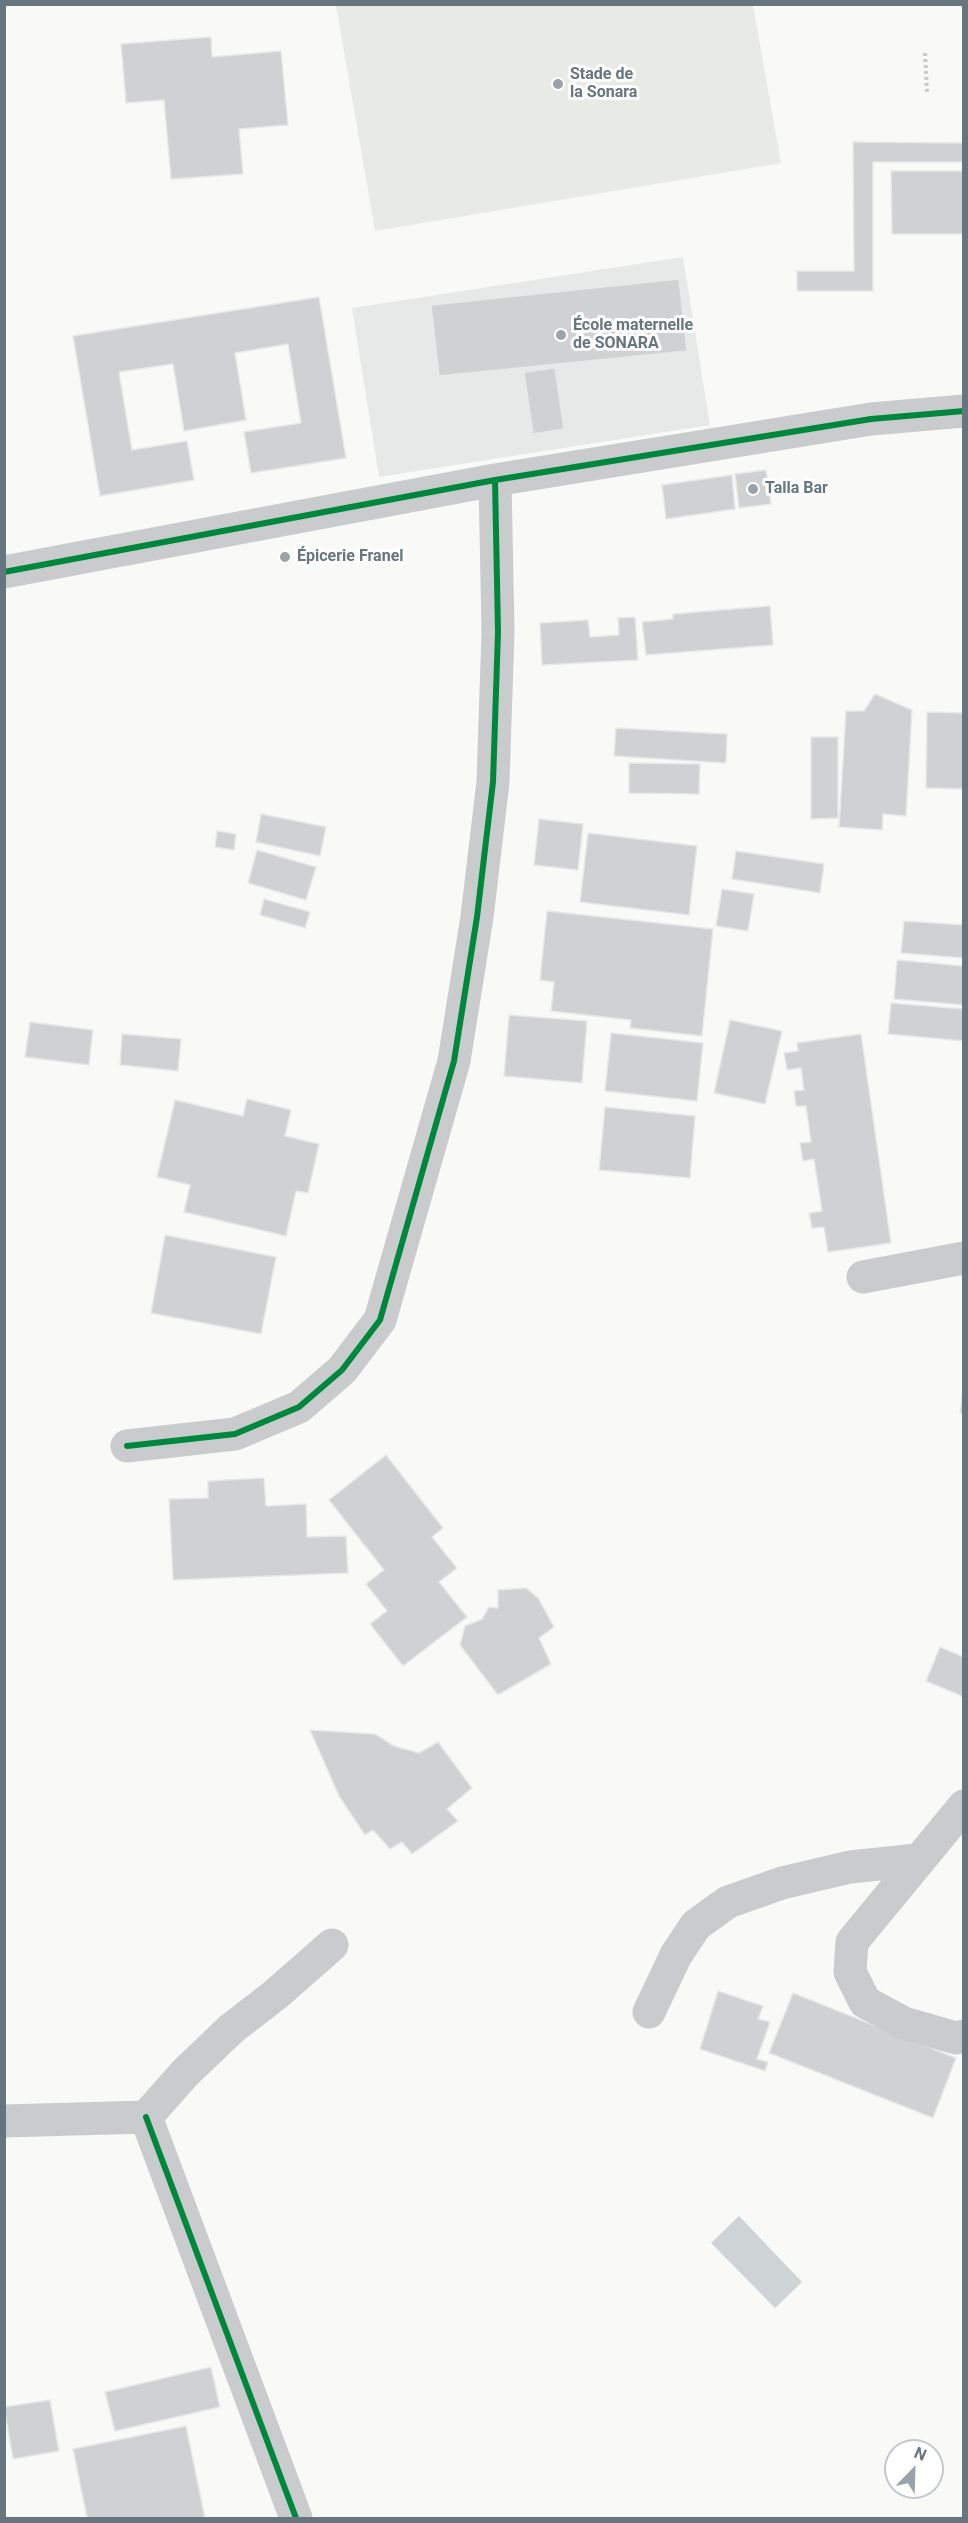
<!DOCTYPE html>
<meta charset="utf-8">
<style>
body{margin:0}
#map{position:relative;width:968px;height:2523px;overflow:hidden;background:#f9f9f8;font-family:Roboto,sans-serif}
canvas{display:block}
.frame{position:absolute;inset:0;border:6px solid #67757f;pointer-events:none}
.north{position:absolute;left:884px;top:2439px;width:60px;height:60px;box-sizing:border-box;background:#fff;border:2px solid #c2c8cc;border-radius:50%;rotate:23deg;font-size:16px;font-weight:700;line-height:24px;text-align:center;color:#67757f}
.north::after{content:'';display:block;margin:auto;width:21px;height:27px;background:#9aa3a9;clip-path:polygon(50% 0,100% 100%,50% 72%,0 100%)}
</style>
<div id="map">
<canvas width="968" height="2523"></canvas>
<div class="frame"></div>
<div class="north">N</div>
</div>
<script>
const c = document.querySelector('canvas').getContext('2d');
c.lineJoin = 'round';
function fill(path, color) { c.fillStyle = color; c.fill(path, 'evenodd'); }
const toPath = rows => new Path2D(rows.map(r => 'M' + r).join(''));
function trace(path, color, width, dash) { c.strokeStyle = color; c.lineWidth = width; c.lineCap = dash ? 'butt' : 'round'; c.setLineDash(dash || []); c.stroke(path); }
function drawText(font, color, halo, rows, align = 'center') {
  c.font = font + ' Roboto,sans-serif'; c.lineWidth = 6; c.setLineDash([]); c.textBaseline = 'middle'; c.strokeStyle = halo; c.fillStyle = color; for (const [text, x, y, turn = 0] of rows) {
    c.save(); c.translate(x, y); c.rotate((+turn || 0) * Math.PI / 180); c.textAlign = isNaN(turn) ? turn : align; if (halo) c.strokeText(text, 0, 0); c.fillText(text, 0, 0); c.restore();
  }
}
fill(toPath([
 [683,257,710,425,379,477,352,308]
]), '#e7e9e8');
fill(toPath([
 [336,5,753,5,781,163,375,231]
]), '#e8eae6');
fill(toPath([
 [739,2216,802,2282,775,2308,711,2243]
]), '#ced4d6');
const building = toPath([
 [211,37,212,57,281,51,288,125,239,129,243,174,171,179,164,100,126,103,121,44,211,37],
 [853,142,964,143,964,162,873,162,873,291,797,291,797,271,854,271,853,142],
 [891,171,964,171,964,234,892,234,891,171],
 [679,279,687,351,439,376,431,305,679,279],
 [319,297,346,458,251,473,244,432,301,423,288,344,235,353,246,420,184,431,173,364,119,372,132,450,187,441,194,480,100,496,73,336,319,297],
 [555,368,564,429,533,434,524,372,555,368],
 [766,470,771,504,739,508,735,474,766,470],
 [732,475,735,509,666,519,662,485,732,475],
 [770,606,773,645,646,655,642,622,673,619,673,614,770,606],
 [635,617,638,660,542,665,540,623,588,620,590,637,619,635,618,618,635,617],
 [875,694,912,710,906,816,883,814,882,830,839,827,846,711,864,711,875,694],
 [927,712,964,713,964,789,926,788,927,712],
 [616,728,727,734,726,763,614,756,616,728],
 [811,737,838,737,838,818,811,819,811,737],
 [629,763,700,764,699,794,629,793,629,763],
 [261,814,326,827,320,856,256,842,261,814],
 [539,819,583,824,578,870,534,865,539,819],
 [217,831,236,834,234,850,215,847,217,831],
 [588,833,697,846,689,915,580,902,588,833],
 [257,850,316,867,306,900,248,883,257,850],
 [736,851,824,864,820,893,732,879,736,851],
 [722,889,754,894,748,931,716,926,722,889],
 [264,899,310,912,305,928,260,915,264,899],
 [547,911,713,929,702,1036,630,1028,631,1020,551,1011,554,982,540,980,547,911],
 [904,921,964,925,964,958,901,953,904,921],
 [897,960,964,966,964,1005,894,999,897,960],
 [891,1003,964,1009,964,1041,888,1034,891,1003],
 [509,1015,587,1021,582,1083,504,1076,509,1015],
 [730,1020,782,1031,765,1104,714,1093,730,1020],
 [30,1022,93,1030,89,1065,25,1057,30,1022],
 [611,1033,703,1043,697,1101,605,1091,611,1033],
 [122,1034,181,1039,178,1071,120,1065,122,1034],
 [861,1034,891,1243,828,1252,824,1227,812,1228,809,1213,822,1211,814,1159,803,1161,800,1143,811,1142,806,1106,796,1106,794,1091,804,1090,801,1068,787,1070,784,1053,798,1051,797,1043,861,1034],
 [247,1099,291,1110,285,1136,319,1144,308,1193,296,1191,286,1236,184,1212,190,1185,157,1177,175,1100,243,1116,247,1099],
 [605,1107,695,1116,690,1178,599,1170,605,1107],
 [165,1235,276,1257,261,1334,151,1313,165,1235],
 [964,1383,964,1413,960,1413,964,1383],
 [386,1455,443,1528,432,1537,457,1568,439,1582,467,1617,403,1666,370,1624,387,1611,366,1584,384,1570,329,1500,386,1455],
 [264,1478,266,1506,306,1504,307,1537,346,1536,348,1573,173,1580,169,1499,208,1498,208,1481,264,1478],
 [526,1588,538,1598,554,1627,539,1638,551,1664,498,1695,460,1645,465,1626,482,1619,489,1607,498,1608,498,1590,526,1588],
 [940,1647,964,1657,964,1697,926,1681,940,1647],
 [310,1730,375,1734,394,1746,419,1753,438,1742,472,1788,447,1809,458,1821,412,1854,402,1842,390,1849,373,1830,365,1835,339,1796,310,1730],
 [718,1991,763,2006,758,2019,770,2022,757,2059,768,2062,765,2071,700,2049,718,1991],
 [793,1993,956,2058,933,2118,769,2053,793,1993],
 [211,2367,220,2407,115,2431,105,2392,211,2367],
 [50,2400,59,2451,13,2459,4,2407,50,2400],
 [186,2426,205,2518,87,2518,73,2449,186,2426]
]);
fill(building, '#cfd1d2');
trace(building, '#e8e8e8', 1.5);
trace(toPath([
 [925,53,927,92]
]), '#c8c9ca', 4, [3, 3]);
trace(toPath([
 [4,572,495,480,871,419,964,411],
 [863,1277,964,1258],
 [127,1446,235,1434,299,1407,342,1370,380,1320,454,1061,477,917,493,782,498,632,495,480],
 [964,1806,852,1942,850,1972,865,2002,904,2023,956,2038,964,2036],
 [649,2012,676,1955,696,1925,728,1902,782,1883,850,1867,917,1860],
 [146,2117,296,2518],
 [4,2121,146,2117,185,2073,231,2029,275,1995,332,1945]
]), '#cacbcc', 33);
trace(toPath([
 [4,572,495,480,871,419,964,411],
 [127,1446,235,1434,299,1407,342,1370,380,1320,454,1061,477,917,493,782,498,632,495,480],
 [146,2117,296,2518]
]), '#00873e', 6);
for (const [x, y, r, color] of [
 [558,84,6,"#9aa3a9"],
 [561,335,6,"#9aa3a9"],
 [753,489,6,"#9aa3a9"],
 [285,557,6,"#9aa3a9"]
]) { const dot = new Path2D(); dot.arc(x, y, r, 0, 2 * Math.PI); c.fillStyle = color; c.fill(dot); trace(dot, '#fff', 2); }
drawText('bold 16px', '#67757f', '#fff', [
 ["Stade de",570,75],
 ["la Sonara",570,93],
 ["École maternelle",573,326],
 ["de SONARA",573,344],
 ["Talla Bar",765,489],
 ["Épicerie Franel",297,557]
], 'left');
</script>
